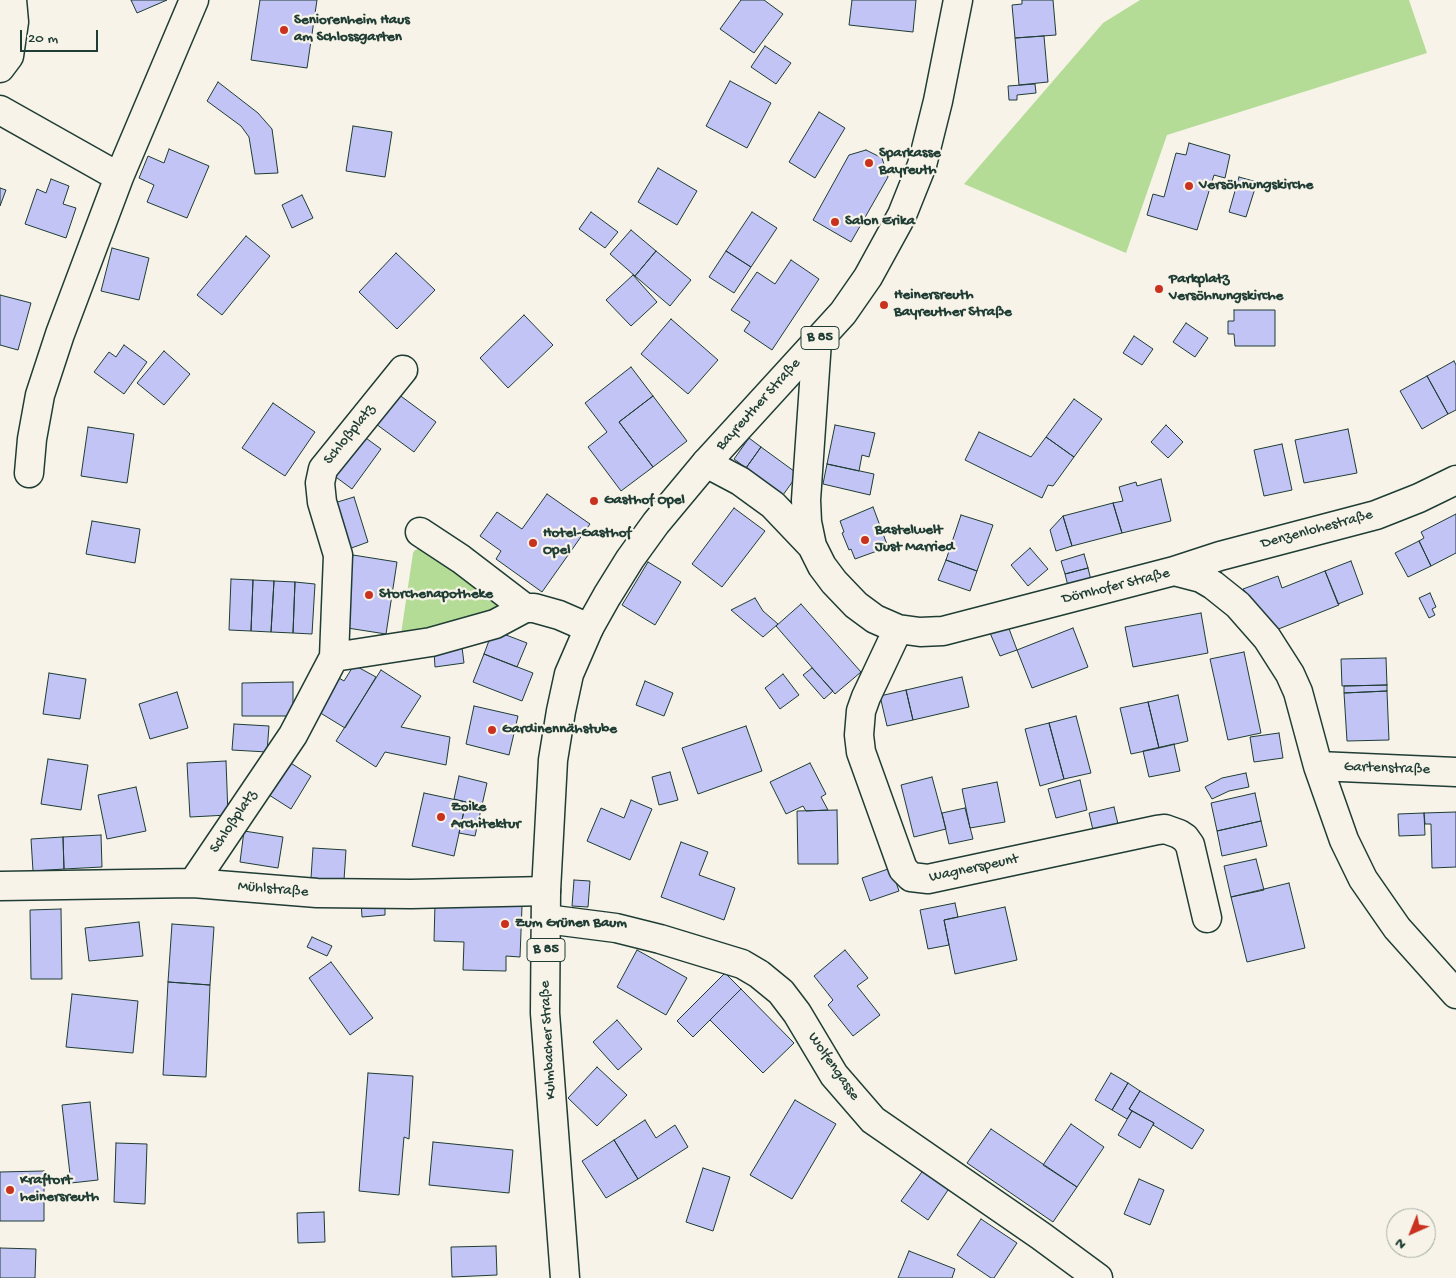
<!DOCTYPE html>
<meta charset="utf-8">
<style>
body{margin:0}
#map{position:relative;width:1456px;height:1278px;overflow:hidden;background:#f7f3e8;font-family:"Gochi Hand",sans-serif}
canvas{display:block}
.north{position:absolute;left:1386px;top:1208px;width:50px;height:50px;box-sizing:border-box;background:#f7f3e8;border:1px solid #a1aaa0;border-radius:50%;rotate:224deg;font-size:14px;font-weight:700;line-height:20px;text-align:center;color:#1f3d34}
.north::after{content:'';display:block;margin:auto;width:18px;height:22px;background:#c8321e;clip-path:polygon(50% 0,100% 100%,50% 72%,0 100%)}
.scale{position:absolute;left:20px;top:30px;width:78px;height:22px;box-sizing:border-box;border:2px solid #1f3d34;border-top:0;padding-left:6px;font-size:15px;line-height:18px;white-space:nowrap;color:#1f3d34;-webkit-text-stroke:4px #f7f3e8;paint-order:stroke}
</style>
<div id="map">
<canvas width="1456" height="1278"></canvas>
<div class="north">N</div>
<div class="scale">20 m</div>
</div>
<script>
const c = document.querySelector('canvas').getContext('2d');
c.lineJoin = 'round';
function fill(path, color) { c.fillStyle = color; c.fill(path, 'evenodd'); }
const toPath = rows => new Path2D(rows.map(r => 'M' + r).join(''));
function trace(path, color, width, dash) { c.strokeStyle = color; c.lineWidth = width; c.lineCap = dash ? 'butt' : 'round'; c.setLineDash(dash || []); c.stroke(path); }
function drawText(font, color, halo, rows, align = 'center') {
  c.font = font + ' "Gochi Hand",sans-serif'; c.lineWidth = 4.5; c.setLineDash([]); c.textBaseline = 'middle'; c.strokeStyle = halo; c.fillStyle = color; for (const [text, x, y, turn = 0] of rows) {
    c.save(); c.translate(x, y); c.rotate((+turn || 0) * Math.PI / 180); c.textAlign = isNaN(turn) ? turn : align; if (halo) c.strokeText(text, 0, 0); c.fillText(text, 0, 0); c.restore();
  }
}
fill(toPath([
 [1140,0,1409,0,1427,53,1167,135,1126,253,964,184,1103,23],
 [424,547,497,602,495,611,407,637,401,634,413,553,415,550]
]), '#b5dc97');
const building = toPath([
 [131,0,167,0,137,13,131,0],
 [260,0,317,0,307,68,251,60,260,0],
 [741,0,764,0,783,14,754,53,720,29,741,0],
 [852,0,916,0,913,32,849,25,852,0],
 [1022,0,1053,0,1056,35,1015,38,1012,5,1022,4,1022,0],
 [1044,36,1048,82,1019,85,1015,38,1044,36],
 [765,46,791,63,776,84,751,67,765,46],
 [730,81,771,103,747,148,706,126,730,81],
 [218,82,258,113,272,129,278,173,255,174,249,137,241,126,207,101,218,82],
 [1035,84,1036,93,1017,95,1017,100,1009,100,1008,86,1035,84],
 [819,112,845,128,815,178,789,162,819,112],
 [353,126,392,132,385,177,346,171,353,126],
 [1189,143,1230,155,1225,178,1214,175,1197,230,1147,215,1153,194,1164,197,1176,153,1186,155,1189,143],
 [169,149,209,166,187,218,147,202,154,185,139,178,148,156,164,163,169,149],
 [866,150,882,158,888,177,851,242,813,220,849,155,866,150],
 [658,168,697,191,677,225,638,202,658,168],
 [1239,177,1257,182,1246,217,1229,212,1239,177],
 [51,179,69,186,63,204,76,208,66,238,25,224,37,189,46,193,51,179],
 [0,188,6,190,0,206,0,188],
 [302,195,313,218,292,228,282,205,302,195],
 [591,212,618,232,605,248,579,229,591,212],
 [752,212,777,228,751,267,726,251,752,212],
 [631,230,656,251,635,276,610,254,631,230],
 [246,236,270,256,222,315,197,295,246,236],
 [112,248,149,258,139,300,101,291,112,248],
 [656,251,691,280,670,306,635,276,656,251],
 [726,251,751,267,734,293,709,277,726,251],
 [396,253,435,290,397,329,359,292,396,253],
 [791,260,819,279,772,350,744,331,750,322,731,310,757,272,775,284,791,260],
 [633,275,657,302,631,326,606,300,633,275],
 [0,295,31,303,18,350,0,345,0,295],
 [1234,310,1275,310,1275,346,1235,346,1234,334,1228,334,1228,321,1234,321,1234,310],
 [524,315,553,345,508,388,480,358,524,315],
 [671,319,718,360,688,394,641,354,671,319],
 [1186,323,1208,338,1195,357,1173,342,1186,323],
 [1134,336,1153,349,1142,365,1123,353,1134,336],
 [124,345,147,362,124,394,94,372,109,352,116,357,124,345],
 [164,351,190,374,164,405,137,383,164,351],
 [1454,361,1456,365,1456,410,1448,414,1427,376,1454,361],
 [631,367,653,396,619,422,653,467,621,491,588,447,607,432,585,403,631,367],
 [1427,376,1448,414,1422,429,1400,391,1427,376],
 [398,394,436,422,414,452,376,424,398,394],
 [653,396,687,441,653,467,619,422,653,396],
 [1074,399,1102,419,1074,457,1046,437,1074,399],
 [273,403,315,432,285,476,242,448,273,403],
 [835,425,875,433,869,457,862,455,859,471,827,464,835,425],
 [1166,425,1183,442,1168,458,1151,442,1166,425],
 [88,427,134,434,127,483,81,476,88,427],
 [1348,429,1357,473,1304,483,1295,440,1348,429],
 [979,432,1031,457,1046,437,1074,457,1053,486,1048,485,1042,498,965,460,979,432],
 [359,433,381,449,352,489,329,472,359,433],
 [749,438,761,447,746,468,734,459,749,438],
 [1282,444,1292,490,1264,496,1254,450,1282,444],
 [761,447,798,474,783,495,746,468,761,447],
 [827,464,874,474,870,495,823,484,827,464],
 [1161,479,1171,521,1122,533,1113,503,1123,501,1119,487,1136,482,1137,486,1161,479],
 [547,494,590,524,542,592,496,559,501,551,480,536,497,512,522,529,547,494],
 [354,497,368,542,346,550,331,504,354,497],
 [1113,503,1122,533,1072,546,1063,516,1113,503],
 [873,507,888,547,855,559,851,549,849,550,842,533,844,532,840,521,873,507],
 [734,508,765,531,722,587,692,564,734,508],
 [1456,514,1456,553,1431,566,1419,541,1424,538,1421,532,1456,514],
 [961,515,993,525,977,571,946,560,961,515],
 [1063,516,1072,546,1056,551,1050,530,1063,516],
 [92,521,140,529,135,563,86,554,92,521],
 [1419,541,1431,566,1408,577,1395,553,1419,541],
 [1030,548,1048,569,1028,586,1011,565,1030,548],
 [1084,554,1088,568,1065,574,1061,561,1084,554],
 [353,555,397,562,386,634,341,627,353,555],
 [946,560,977,571,970,591,938,580,946,560],
 [1351,561,1363,594,1338,604,1325,571,1351,561],
 [648,562,681,582,655,625,622,605,648,562],
 [1088,568,1091,580,1068,586,1065,574,1088,568],
 [1325,571,1339,605,1276,630,1243,589,1278,576,1282,588,1325,571],
 [231,579,253,580,251,631,229,630,231,579],
 [253,580,274,581,271,632,251,631,253,580],
 [274,581,295,582,293,633,271,632,274,581],
 [295,582,315,584,312,634,293,633,295,582],
 [1430,593,1436,607,1432,609,1435,615,1429,618,1419,598,1430,593],
 [755,598,763,611,778,624,763,637,731,610,755,598],
 [801,604,861,672,835,694,776,626,801,604],
 [1201,613,1208,653,1133,667,1125,627,1201,613],
 [1008,626,1017,650,1000,656,990,633,1008,626],
 [1073,628,1088,667,1032,688,1017,650,1073,628],
 [493,630,527,643,517,667,484,654,493,630],
 [462,647,464,663,435,667,434,651,462,647],
 [1244,652,1261,733,1228,740,1210,659,1244,652],
 [484,654,533,673,522,701,473,682,484,654],
 [1386,658,1387,685,1342,686,1341,659,1386,658],
 [354,665,376,677,345,728,314,709,334,675,344,681,354,665],
 [812,668,833,691,824,699,803,675,812,668],
 [381,670,421,696,401,727,450,737,446,765,385,752,376,767,336,741,381,670],
 [49,673,86,679,80,719,43,714,49,673],
 [783,674,799,695,780,709,765,688,783,674],
 [962,677,969,707,913,720,906,690,962,677],
 [645,681,673,693,664,716,636,705,645,681],
 [293,682,293,716,242,716,242,683,293,682],
 [1387,685,1387,691,1344,693,1344,686,1387,685],
 [906,690,913,720,887,726,880,696,906,690],
 [1387,691,1389,740,1347,741,1344,693,1387,691],
 [177,692,188,728,150,739,139,704,177,692],
 [1178,695,1188,741,1159,748,1148,702,1178,695],
 [1148,702,1159,748,1131,754,1120,708,1148,702],
 [474,706,518,716,509,755,466,744,474,706],
 [1076,716,1091,773,1064,779,1049,723,1076,716],
 [1049,723,1064,779,1040,786,1025,729,1049,723],
 [234,724,269,726,267,752,232,750,234,724],
 [746,726,762,771,698,794,682,748,746,726],
 [1279,733,1283,758,1254,762,1250,737,1279,733],
 [1174,744,1180,771,1149,777,1143,751,1174,744],
 [48,759,88,765,81,810,41,804,48,759],
 [286,760,311,776,291,809,266,793,286,760],
 [226,761,228,815,190,817,187,763,226,761],
 [810,763,826,794,821,797,828,810,806,811,803,806,786,814,770,782,810,763],
 [670,772,678,800,659,805,652,777,670,772],
 [1246,773,1249,787,1229,791,1212,799,1205,787,1222,778,1246,773],
 [459,776,487,783,475,836,459,833,466,802,454,799,459,776],
 [932,777,946,829,914,837,901,785,932,777],
 [1080,780,1087,810,1056,818,1048,789,1080,780],
 [997,782,1005,822,970,828,962,789,997,782],
 [136,787,146,831,107,839,98,795,136,787],
 [424,793,466,802,454,856,412,846,424,793],
 [1255,793,1261,821,1217,831,1211,803,1255,793],
 [631,800,652,809,630,860,587,841,601,808,624,818,631,800],
 [1114,807,1118,824,1093,830,1089,813,1114,807],
 [965,808,973,839,949,844,942,813,965,808],
 [837,810,838,864,798,864,797,811,837,810],
 [1456,812,1456,867,1432,868,1431,824,1425,824,1424,813,1456,812],
 [1424,813,1425,835,1399,836,1398,814,1424,813],
 [1261,821,1267,846,1222,856,1217,831,1261,821],
 [244,831,283,837,278,868,240,862,244,831],
 [101,835,102,867,64,869,63,837,101,835],
 [63,837,64,869,33,871,31,839,63,837],
 [681,842,708,852,699,875,735,888,724,920,661,897,681,842],
 [313,848,346,850,344,880,311,878,313,848],
 [1256,859,1264,890,1231,897,1224,866,1256,859],
 [891,868,899,891,870,901,862,878,891,868],
 [574,880,590,881,588,907,572,906,574,880],
 [1289,883,1305,948,1247,962,1231,897,1289,883],
 [385,900,385,915,362,917,361,902,385,900],
 [955,903,958,917,944,920,949,945,928,949,920,910,955,903],
 [435,904,522,906,520,957,506,956,506,971,463,970,464,942,434,941,435,904],
 [1005,907,1017,960,955,974,944,920,1005,907],
 [61,909,62,979,31,979,30,910,61,909],
 [139,922,143,956,89,961,85,928,139,922],
 [172,924,214,927,210,985,168,982,172,924],
 [312,937,332,946,327,956,307,947,312,937],
 [637,950,687,978,666,1015,617,987,637,950],
 [845,950,868,978,857,986,880,1015,853,1036,828,1005,833,1000,814,976,845,950],
 [331,962,373,1018,350,1035,309,978,331,962],
 [725,973,741,989,693,1037,677,1021,725,973],
 [168,982,210,985,206,1077,163,1075,168,982],
 [741,989,794,1043,763,1073,710,1020,741,989],
 [72,994,138,1001,133,1053,66,1047,72,994],
 [617,1020,642,1049,618,1070,593,1042,617,1020],
 [597,1067,627,1095,597,1126,568,1098,597,1067],
 [368,1073,413,1076,409,1139,404,1137,399,1195,359,1191,368,1073],
 [1111,1073,1128,1083,1112,1110,1095,1100,1111,1073],
 [1128,1083,1140,1091,1129,1109,1132,1111,1127,1119,1112,1110,1128,1083],
 [1140,1091,1204,1130,1192,1149,1153,1125,1154,1123,1129,1109,1140,1091],
 [795,1100,836,1124,792,1199,750,1175,795,1100],
 [90,1102,98,1180,71,1183,62,1105,90,1102],
 [1132,1111,1154,1123,1140,1148,1118,1135,1132,1111],
 [645,1120,656,1138,675,1125,688,1147,638,1179,614,1140,645,1120],
 [1071,1124,1104,1147,1077,1187,1043,1165,1071,1124],
 [991,1129,1077,1187,1053,1222,967,1163,991,1129],
 [614,1140,638,1179,606,1198,582,1161,614,1140],
 [433,1142,513,1150,509,1193,429,1185,433,1142],
 [116,1143,147,1144,145,1204,114,1202,116,1143],
 [703,1168,730,1177,713,1231,686,1222,703,1168],
 [924,1169,950,1187,928,1220,901,1201,924,1169],
 [44,1171,44,1221,0,1221,0,1172,44,1171],
 [1139,1179,1164,1190,1150,1225,1124,1214,1139,1179],
 [324,1212,325,1242,298,1243,297,1213,324,1212],
 [981,1219,1017,1243,994,1278,991,1278,957,1255,981,1219],
 [496,1246,497,1275,452,1277,451,1247,496,1246],
 [0,1248,36,1249,35,1278,0,1278,0,1248],
 [909,1251,955,1269,952,1278,898,1278,909,1251]
]);
fill(building, '#c2c4f6');
trace(building, '#1f3d34', 1);
const minor = toPath([
 [0,68,9,56,14,22,12,0],
 [0,110,119,177],
 [817,341,806,500,807,522,812,546,822,566,834,582,856,605,875,619,898,629,920,632,943,631,1174,571,1220,556,1376,515,1419,498,1456,480],
 [706,463,740,481,773,505,812,546],
 [29,473,32,439,40,395,60,334,119,177,194,0],
 [420,532,461,559,525,608],
 [1174,571,1201,578,1213,585,1238,605,1267,638,1290,674,1298,692,1318,766,1344,840,1363,879,1397,928,1456,994],
 [898,629,866,697,861,711,859,735,861,752,903,869,911,877,928,879,1157,830,1165,829,1179,834,1185,838,1190,845,1207,918],
 [334,657,431,642,495,624,525,608,534,608,559,615,589,628],
 [1318,766,1456,772],
 [193,883,293,735,334,657,338,555,322,502,320,483,323,469,403,370],
 [0,886,193,883,317,893,411,894,546,891],
 [546,919,616,928,660,939,742,964,759,974,781,992,797,1013,834,1075,873,1120,1041,1236,1098,1278]
]);
const primary = toPath([
 [565,1278,545,1013,546,891,553,760,561,711,569,674,589,628,607,596,630,559,656,523,706,463,843,313,868,277,902,215,922,165,938,101,958,0]
]);
trace(minor, '#1f3d34', 31);
trace(primary, '#1f3d34', 31);
trace(minor, '#f7f3e8', 28);
trace(primary, '#f7f3e8', 28);
for (const [x, y, r, color] of [
 [284,30,5,"#c8321e"],
 [869,163,5,"#c8321e"],
 [1189,186,5,"#c8321e"],
 [835,222,5,"#c8321e"],
 [1159,289,5,"#c8321e"],
 [884,305,5,"#c8321e"],
 [594,501,5,"#c8321e"],
 [865,540,5,"#c8321e"],
 [533,543,5,"#c8321e"],
 [369,595,5,"#c8321e"],
 [492,730,5,"#c8321e"],
 [441,817,5,"#c8321e"],
 [505,924,5,"#c8321e"],
 [10,1190,5,"#c8321e"]
]) { const dot = new Path2D(); dot.arc(x, y, r, 0, 2 * Math.PI); c.fillStyle = color; c.fill(dot); trace(dot, '#f7f3e8', 2); }
for (const [x, y, w] of [
 [820,338,38],
 [546,950,38]
]) { const box = new Path2D(); box.roundRect(x - w / 2, y - 11.5, w, 23, 4); c.fillStyle = '#f7f3e8'; c.fill(box); trace(box, '#1f3d34', 1); }
drawText('bold 14px', '#1f3d34', null, [
 ["B 85",820,338],
 ["B 85",546,950]
]);
drawText('bold 15px', '#1f3d34', '#f7f3e8', [
 ["Seniorenheim Haus",294,21],
 ["am Schlossgarten",294,38],
 ["Sparkasse",879,154],
 ["Bayreuth",879,171],
 ["Versöhnungskirche",1199,186],
 ["Salon Erika",845,222],
 ["Parkplatz",1169,280],
 ["Versöhnungskirche",1169,297],
 ["Heinersreuth",894,296],
 ["Bayreuther Straße",894,313],
 ["Gasthof Opel",604,501],
 ["Bastelwelt",875,531],
 ["Just Married",875,548],
 ["Hotel-Gasthof",543,534],
 ["Opel",543,551],
 ["Storchenapotheke",379,595],
 ["Gardinennähstube",502,730],
 ["Zoike",451,808],
 ["Architektur",451,825],
 ["Zum Grünen Baum",515,924],
 ["Kraftort",20,1181],
 ["heinersreuth",20,1198]
], 'left');
drawText('15px', '#1f3d34', '#f7f3e8', [
 ["Bayreuther Straße",759,405,-48],
 ["Schloßplatz",350,435,-51],
 ["Denzenlohestraße",1317,530,-15],
 ["Dörnhofer Straße",1116,587,-14],
 ["Gartenstraße",1387,769,2],
 ["Schloßplatz",234,822,-56],
 ["Wagnerspeunt",974,869,-12],
 ["Mühlstraße",273,890,5],
 ["Kulmbacher Straße",549,1040,-93],
 ["Wolfengasse",833,1067,55]
]);
</script>
